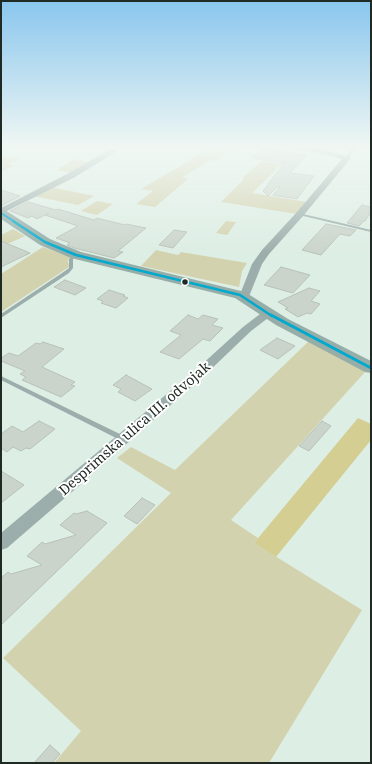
<!DOCTYPE html>
<style>
body{margin:0}
#map{position:relative;width:372px;height:764px;overflow:hidden;background:#ddeee4;font-family:"Noto Serif",serif}
canvas{display:block}
.frame{position:absolute;inset:0;border:2px solid #1f2a24;pointer-events:none}
</style>
<div id="map">
<canvas width="372" height="764"></canvas>
<div class="frame"></div>
</div>
<script>
const c = document.querySelector('canvas').getContext('2d');
c.lineJoin = 'round';
function fill(path, color) { c.fillStyle = color; c.fill(path, 'evenodd'); }
const toPath = rows => new Path2D(rows.map(r => 'M' + r).join(''));
function trace(path, color, width, dash) { c.strokeStyle = color; c.lineWidth = width; c.lineCap = dash ? 'butt' : 'round'; c.setLineDash(dash || []); c.stroke(path); }
function drawText(font, color, halo, rows, align = 'center') {
  c.font = font + ' "Noto Serif",serif'; c.lineWidth = 4; c.setLineDash([]); c.textBaseline = 'middle'; c.strokeStyle = halo; c.fillStyle = color; for (const [text, x, y, turn = 0] of rows) {
    c.save(); c.translate(x, y); c.rotate((+turn || 0) * Math.PI / 180); c.textAlign = isNaN(turn) ? turn : align; if (halo) c.strokeText(text, 0, 0); c.fillText(text, 0, 0); c.restore();
  }
}
fill(toPath([
 [212,147,236,147,215,161,211,160,183,177,188,179,155,207,136,204,153,191,141,189],
 [1,156,20,159,9,164,13,166,1,172],
 [74,159,92,163,73,173,57,170],
 [262,161,282,164,252,193,307,202,297,214,221,202,244,179,242,178],
 [51,187,94,196,78,205,33,196],
 [97,201,113,204,97,215,81,211],
 [226,221,236,222,227,235,216,233],
 [13,229,25,236,1,247,1,235],
 [43,247,70,257,68,261,69,267,1,312,1,274],
 [156,250,178,255,181,252,247,263,242,271,239,287,141,266],
 [309,341,366,371,231,520,258,538,254,543,362,610,269,763,54,763,81,731,3,658,171,493,117,458,131,447,175,470]
]), '#d3d2ae');
fill(toPath([
 [358,418,371,424,371,440,276,557,254,543]
]), '#d4ce92');
const building = toPath([
 [263,148,307,155,290,173,314,176,297,199,273,195,280,187,277,187,268,196,263,191,284,163,252,158,263,148],
 [1,190,20,196,1,206,1,190],
 [28,202,56,210,58,209,94,220,97,218,125,225,126,224,146,228,118,251,123,252,114,258,74,248,67,245,70,243,56,238,78,226,45,215,49,213,37,219,32,216,28,218,10,211,28,202],
 [362,205,371,207,371,212,365,221,364,221,359,226,347,223,362,205],
 [326,224,356,230,350,236,340,234,321,255,302,250,326,224],
 [174,230,187,232,173,248,159,245,174,230],
 [1,241,30,253,1,267,1,241],
 [281,267,310,275,293,293,264,285,281,267],
 [65,280,86,288,75,295,54,287,65,280],
 [309,288,320,291,311,301,320,304,311,314,307,313,298,317,285,309,288,308,278,302,309,288],
 [109,290,125,295,123,296,128,298,116,308,101,303,103,301,97,299,109,290],
 [188,315,198,319,203,315,218,319,212,325,223,328,210,341,203,339,179,359,160,352,181,335,170,331,188,315],
 [277,338,295,346,278,359,260,350,277,338],
 [43,342,64,349,42,367,75,382,71,385,75,386,61,397,22,380,26,377,20,374,25,371,1,361,1,358,9,353,18,356,36,343,40,344,43,342],
 [126,375,152,389,135,401,118,392,121,389,113,385,126,375],
 [39,421,55,429,30,449,26,448,21,451,13,447,7,452,1,448,1,434,12,426,23,432,39,421],
 [322,421,331,426,309,451,299,446,322,421],
 [1,471,24,485,1,503,1,471],
 [142,498,155,505,137,524,124,516,142,498],
 [87,511,107,523,1,625,1,578,8,572,11,574,42,565,27,556,42,542,45,544,76,535,60,525,74,513,76,514,87,511],
 [50,745,60,754,52,763,34,763,50,745]
]);
fill(building, '#cad4ca');
trace(building, '#b7c1b7', 1);
fill(toPath([
 [353,147,356,147,348,159,346,159,345,158,353,147],
 [299,213,371,230,371,232,299,215,299,213],
 [74,254,78,254,78,255,73,259,73,268,69,273,1,318,1,314,65,271,69,268,69,259,74,254],
 [1,376,126,437,127,439,126,441,122,441,1,380,1,376]
]), '#9caeab');
fill(toPath([
 [286,147,304,147,326,150,351,158,303,216,269,254,262,264,248,299,240,299,239,297,252,264,262,250,297,212,342,159,325,154,290,149,286,147],
 [109,150,115,150,116,152,75,177,1,214,1,208,69,173,109,150],
 [268,310,272,311,274,313,272,315,251,331,207,373,80,485,7,548,1,550,1,533,199,367,243,327,264,311,268,310]
]), '#9caeab');
fill(toPath([
 [1,209,5,210,50,239,81,252,245,292,288,319,371,361,371,373,365,372,276,325,235,298,71,258,40,245,1,219,1,209]
]), '#96ada8');
trace(toPath([
 [1,213,15,222]
]), '#00a9ce', 2);
trace(toPath([
 [13,221,45,242,76,255,240,295,272,316]
]), '#00a9ce', 2.5);
trace(toPath([
 [271,315,371,368]
]), '#00a9ce', 3);
const sky = c.createLinearGradient(0, 0, 0, 254);
sky.addColorStop(0, '#89c6ee');
sky.addColorStop(0.58, '#f0f7f3');
sky.addColorStop(1, '#f0f7f300');
c.fillStyle = sky;
c.fillRect(0, 0, 372, 254);
for (const [x, y, r, color] of [
 [185,282,3.5,"#1f2a24"]
]) { const dot = new Path2D(); dot.arc(x, y, r, 0, 2 * Math.PI); c.fillStyle = color; c.fill(dot); trace(dot, '#fff', 1.5); }
drawText('14px', '#1f2a24', '#fff', [
 ["Desprimska ulica III. odvojak",135,429,-41]
]);
</script>
